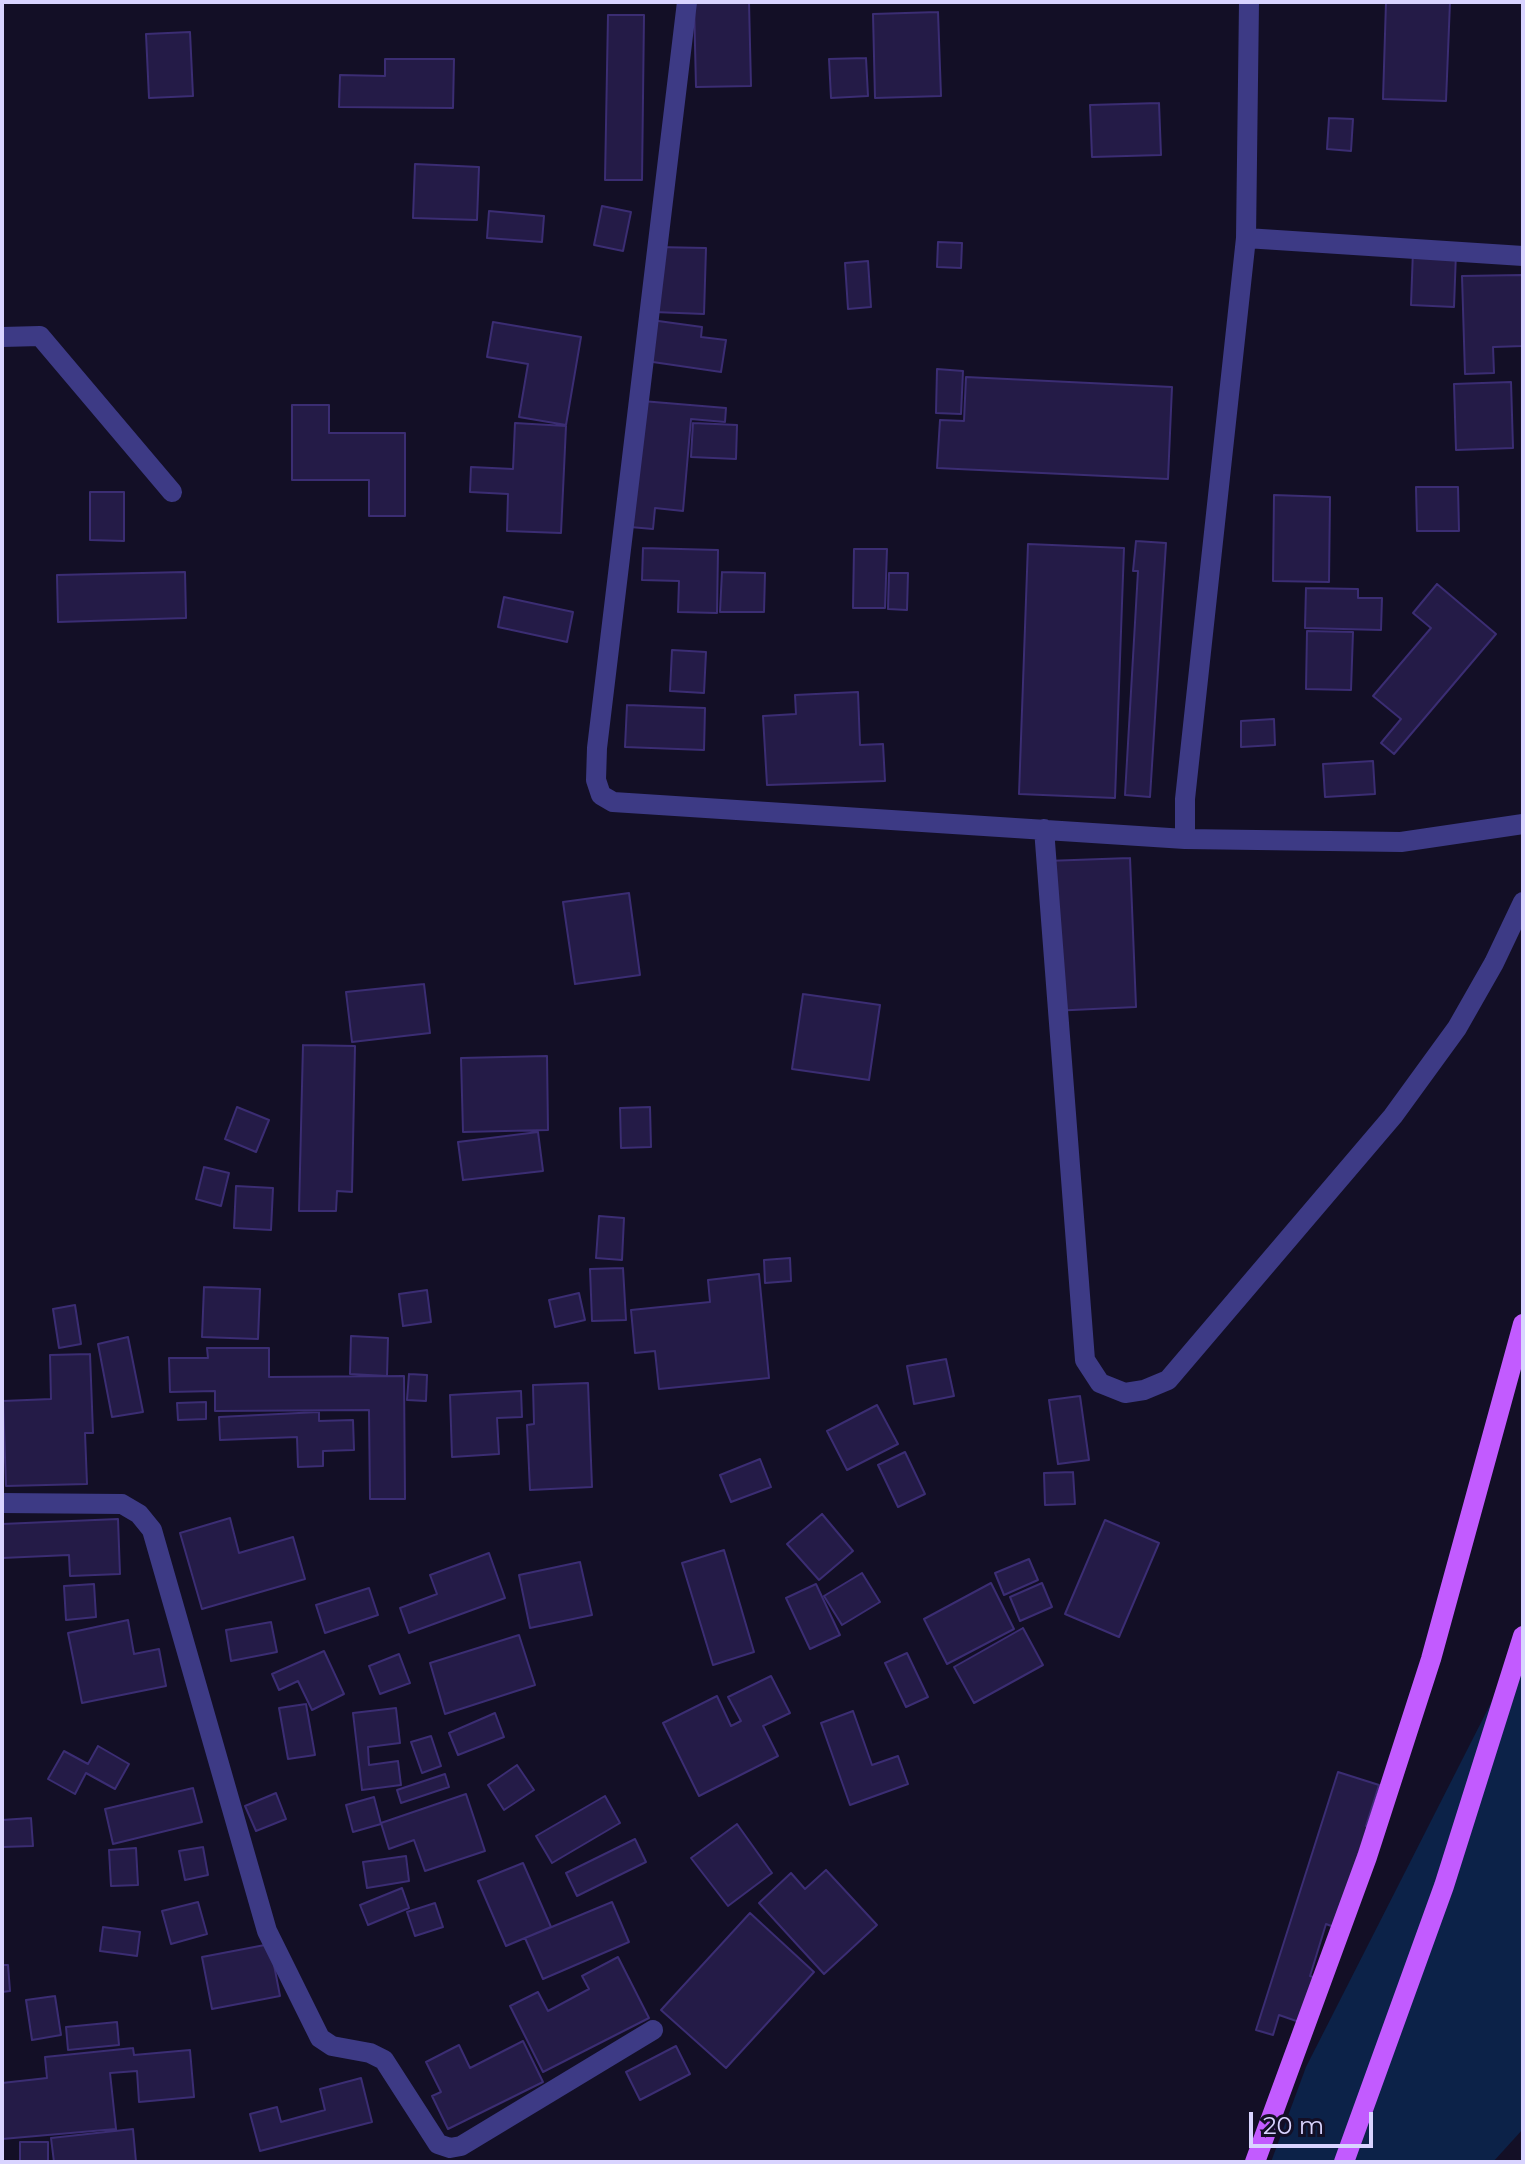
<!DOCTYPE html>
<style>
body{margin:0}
#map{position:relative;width:1525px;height:2164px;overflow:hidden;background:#130f26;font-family:Montserrat,sans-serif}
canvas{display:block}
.frame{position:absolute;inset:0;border:4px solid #d9d4ff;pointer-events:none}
.scale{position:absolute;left:1249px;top:2112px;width:124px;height:36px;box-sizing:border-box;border:4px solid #d9d4ff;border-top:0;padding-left:10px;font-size:24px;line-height:28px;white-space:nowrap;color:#d9d4ff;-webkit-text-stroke:6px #130f26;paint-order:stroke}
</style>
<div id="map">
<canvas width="1525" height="2164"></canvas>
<div class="frame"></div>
<div class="scale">20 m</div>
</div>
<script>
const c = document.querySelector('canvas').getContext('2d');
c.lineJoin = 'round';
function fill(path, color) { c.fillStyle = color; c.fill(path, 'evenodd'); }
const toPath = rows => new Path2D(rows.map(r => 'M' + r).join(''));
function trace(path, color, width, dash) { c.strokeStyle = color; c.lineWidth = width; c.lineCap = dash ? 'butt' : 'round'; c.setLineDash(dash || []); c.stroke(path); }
fill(toPath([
 [1523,1640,1523,2129,1493,2162,1271,2162,1306,2067]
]), '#0c2248');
const building = toPath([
 [749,2,751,86,696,87,694,3,749,2],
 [1386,2,1450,2,1446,101,1383,99,1386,2],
 [938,12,941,96,875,98,873,14,938,12],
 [608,15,644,15,642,180,605,180,608,15],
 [190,32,193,96,149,98,146,34,190,32],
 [866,58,868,96,831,98,829,59,866,58],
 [385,59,454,59,453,108,339,107,340,75,385,76,385,59],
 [1159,103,1161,155,1092,157,1090,105,1159,103],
 [1329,118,1353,119,1351,151,1327,149,1329,118],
 [415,164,479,167,477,220,413,218,415,164],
 [602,206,631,212,623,251,594,245,602,206],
 [489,211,544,216,542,242,487,238,489,211],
 [938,242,962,243,961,268,937,267,938,242],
 [656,247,706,248,704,314,654,312,656,247],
 [1413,250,1456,252,1454,307,1411,305,1413,250],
 [868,261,871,307,848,309,845,263,868,261],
 [1522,275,1523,346,1493,347,1494,373,1465,374,1462,276,1522,275],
 [651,320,702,327,701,337,726,340,721,372,646,361,651,320],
 [493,322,581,337,566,425,519,417,528,364,487,357,493,322],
 [937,369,963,371,961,414,936,413,937,369],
 [966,377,1172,387,1168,479,937,468,940,420,964,421,966,377],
 [1511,382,1513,448,1456,450,1454,384,1511,382],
 [642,401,726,408,725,422,691,419,683,511,655,508,653,529,630,527,642,401],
 [292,405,329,405,329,433,405,433,405,516,369,516,369,480,292,480,292,405],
 [515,423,566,426,561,533,507,531,508,494,470,492,471,467,513,469,515,423],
 [693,423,737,425,736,459,691,457,693,423],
 [1416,487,1458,487,1459,531,1417,531,1416,487],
 [90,492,124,492,124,541,90,540,90,492],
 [1274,495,1330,497,1329,582,1273,581,1274,495],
 [1136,541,1166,543,1150,797,1125,795,1138,571,1133,571,1136,541],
 [1028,544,1124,548,1115,798,1019,794,1028,544],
 [643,548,718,550,717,613,678,612,679,581,642,580,643,548],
 [854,549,887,549,885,608,853,608,854,549],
 [185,572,186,618,58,622,57,575,185,572],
 [722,572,765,573,764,612,720,612,722,572],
 [889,573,908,573,907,610,888,609,889,573],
 [1437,584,1496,634,1394,754,1381,743,1401,719,1373,696,1431,628,1413,613,1437,584],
 [1306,588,1358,589,1358,598,1382,598,1381,630,1305,628,1306,588],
 [504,597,573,612,567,642,498,627,504,597],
 [1307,631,1353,632,1351,690,1306,689,1307,631],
 [672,650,706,652,704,693,670,691,672,650],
 [858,692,860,745,883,744,885,781,767,785,763,716,796,714,795,695,858,692],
 [627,705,705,708,704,750,625,747,627,705],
 [1274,719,1275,745,1241,747,1241,721,1274,719],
 [1373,761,1375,794,1325,797,1323,764,1373,761],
 [1130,858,1136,1007,1051,1011,1046,861,1130,858],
 [629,893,640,975,575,984,563,902,629,893],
 [424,984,430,1033,352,1042,346,992,424,984],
 [803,994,880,1005,869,1080,792,1069,803,994],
 [303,1045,355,1046,352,1192,337,1191,336,1211,299,1211,303,1045],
 [547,1056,548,1130,463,1132,461,1058,547,1056],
 [237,1107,269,1120,256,1152,225,1139,237,1107],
 [650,1107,651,1147,621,1148,620,1108,650,1107],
 [538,1132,543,1171,463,1180,458,1142,538,1132],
 [204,1167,229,1173,221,1206,196,1199,204,1167],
 [236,1186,273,1188,271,1230,234,1228,236,1186],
 [599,1216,624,1218,622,1260,596,1258,599,1216],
 [790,1258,791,1281,765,1283,764,1260,790,1258],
 [623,1268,626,1320,592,1321,590,1269,623,1268],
 [759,1274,769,1378,659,1389,655,1351,635,1353,631,1310,710,1302,708,1280,759,1274],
 [204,1287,260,1289,258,1339,202,1337,204,1287],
 [427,1290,431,1322,403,1326,399,1294,427,1290],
 [579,1293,585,1320,555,1327,549,1300,579,1293],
 [75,1305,81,1344,59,1348,53,1309,75,1305],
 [351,1336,388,1338,387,1376,350,1374,351,1336],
 [128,1337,143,1412,112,1417,98,1344,128,1337],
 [207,1348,269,1348,269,1377,404,1376,405,1499,370,1499,369,1410,215,1411,215,1391,170,1392,169,1358,208,1358,207,1348],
 [90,1354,93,1433,85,1433,87,1484,6,1486,3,1401,51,1399,50,1355,90,1354],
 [946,1359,954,1396,914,1404,907,1366,946,1359],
 [409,1374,427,1375,426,1401,407,1400,409,1374],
 [588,1383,592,1487,530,1490,527,1425,534,1424,533,1385,588,1383],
 [521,1391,522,1417,497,1418,499,1454,452,1457,450,1395,521,1391],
 [1080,1396,1089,1460,1058,1464,1049,1400,1080,1396],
 [206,1402,206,1419,178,1420,177,1403,206,1402],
 [877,1405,898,1444,847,1470,827,1431,877,1405],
 [319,1412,319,1421,353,1420,354,1450,323,1451,323,1466,298,1467,297,1437,220,1440,219,1417,319,1412],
 [905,1452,925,1494,898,1507,878,1465,905,1452],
 [760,1459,771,1487,731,1502,720,1475,760,1459],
 [1073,1472,1075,1504,1045,1505,1044,1473,1073,1472],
 [822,1514,853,1551,819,1580,787,1544,822,1514],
 [230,1518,239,1553,293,1537,305,1579,202,1609,180,1533,230,1518],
 [118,1519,120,1574,70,1576,69,1555,2,1558,2,1524,118,1519],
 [1105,1520,1159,1543,1119,1637,1065,1614,1105,1520],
 [724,1550,754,1652,713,1665,682,1563,724,1550],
 [489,1553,505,1598,409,1633,400,1608,437,1594,430,1575,489,1553],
 [1029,1559,1038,1580,1004,1595,995,1573,1029,1559],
 [580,1562,592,1615,530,1628,519,1575,580,1562],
 [862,1573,880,1602,842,1625,824,1596,862,1573],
 [991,1583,1014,1629,947,1664,924,1619,991,1583],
 [1042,1583,1052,1607,1020,1621,1010,1597,1042,1583],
 [94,1584,96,1617,66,1620,64,1586,94,1584],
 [816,1584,840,1635,810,1649,786,1598,816,1584],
 [369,1588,378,1615,325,1633,316,1605,369,1588],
 [128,1620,134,1654,159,1649,166,1686,82,1703,68,1633,128,1620],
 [271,1622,277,1652,231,1661,226,1630,271,1622],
 [1023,1628,1043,1665,974,1703,954,1667,1023,1628],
 [519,1635,535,1685,445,1714,430,1663,519,1635],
 [324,1651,344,1694,312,1710,298,1681,279,1690,272,1674,324,1651],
 [907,1653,928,1697,906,1707,885,1663,907,1653],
 [399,1654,410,1683,380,1694,369,1666,399,1654],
 [771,1676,790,1713,763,1726,778,1756,699,1796,663,1723,717,1696,731,1726,741,1721,728,1697,771,1676],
 [306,1704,315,1755,288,1759,279,1708,306,1704],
 [396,1708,400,1743,368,1747,369,1765,398,1761,401,1785,362,1790,353,1713,396,1708],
 [853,1711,872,1765,898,1756,908,1784,850,1805,821,1723,853,1711],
 [495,1713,504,1737,458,1755,449,1733,495,1713],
 [431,1736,441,1766,422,1773,411,1742,431,1736],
 [98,1746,129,1764,115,1789,86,1773,75,1794,48,1779,64,1751,88,1764,98,1746],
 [517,1765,534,1790,504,1810,488,1785,517,1765],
 [1338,1772,1379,1785,1366,1826,1382,1831,1334,1927,1326,1924,1310,1976,1322,1980,1308,2025,1279,2015,1273,2035,1256,2030,1338,1772],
 [445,1774,449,1787,401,1803,397,1790,445,1774],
 [193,1788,202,1822,113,1844,105,1809,193,1788],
 [276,1793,286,1819,256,1831,245,1806,276,1793],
 [466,1794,485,1851,425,1871,414,1840,389,1849,381,1823,466,1794],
 [605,1796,620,1823,552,1863,536,1836,605,1796],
 [374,1797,381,1824,353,1832,346,1805,374,1797],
 [31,1818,33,1846,2,1847,2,1820,31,1818],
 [737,1824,772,1873,728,1906,691,1858,737,1824],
 [635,1839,646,1862,577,1896,566,1873,635,1839],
 [203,1847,208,1875,185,1880,179,1851,203,1847],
 [136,1848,138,1885,111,1886,109,1850,136,1848],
 [406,1856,409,1881,367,1888,363,1862,406,1856],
 [523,1863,551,1927,506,1946,478,1881,523,1863],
 [826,1870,877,1925,824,1974,759,1903,791,1873,805,1889,826,1870],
 [402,1888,409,1908,368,1925,360,1905,402,1888],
 [198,1902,207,1934,171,1944,162,1911,198,1902],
 [612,1902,629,1942,543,1979,525,1938,612,1902],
 [435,1903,443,1927,415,1936,407,1912,435,1903],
 [750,1913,814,1972,726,2068,661,2010,750,1913],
 [103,1927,140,1932,137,1956,100,1951,103,1927],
 [270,1944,280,1996,212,2009,202,1957,270,1944],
 [618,1957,649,2018,543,2072,510,2006,538,1992,548,2011,589,1989,582,1976,618,1957],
 [2,1965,8,1965,10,1991,2,1992,2,1965],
 [55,1996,61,2035,32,2040,26,2000,55,1996],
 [117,2022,119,2045,68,2050,66,2027,117,2022],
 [523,2041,543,2082,448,2129,432,2096,441,2092,426,2062,459,2045,470,2068,523,2041],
 [676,2046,690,2074,640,2100,626,2072,676,2046],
 [133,2048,134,2055,190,2050,194,2097,139,2102,137,2071,110,2073,116,2129,2,2139,2,2083,47,2078,45,2057,133,2048],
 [361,2078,372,2122,260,2151,250,2114,277,2107,281,2122,325,2110,320,2089,361,2078],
 [133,2129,136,2162,54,2162,51,2138,133,2129],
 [20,2142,48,2142,48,2162,20,2162,20,2142]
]);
fill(building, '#241b47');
trace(building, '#3b2d73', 2);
trace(toPath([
 [687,2,597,748,596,780,601,795,613,802,1185,839,1401,842,1523,824],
 [1246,238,1523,256],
 [2,337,40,336,172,492],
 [1044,829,1085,1360,1100,1383,1125,1393,1144,1390,1168,1380,1393,1116,1457,1028,1494,963,1523,902],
 [1185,839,1185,799,1246,238,1249,2],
 [2,1503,122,1504,139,1514,152,1530,267,1931,320,2038,332,2046,370,2053,384,2060,438,2144,450,2148,461,2146,653,2030]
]), '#3d3a85', 20);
trace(toPath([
 [1255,2162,1367,1857,1431,1659,1523,1324],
 [1344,2162,1444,1886,1523,1636]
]), '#c25bff', 20);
</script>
